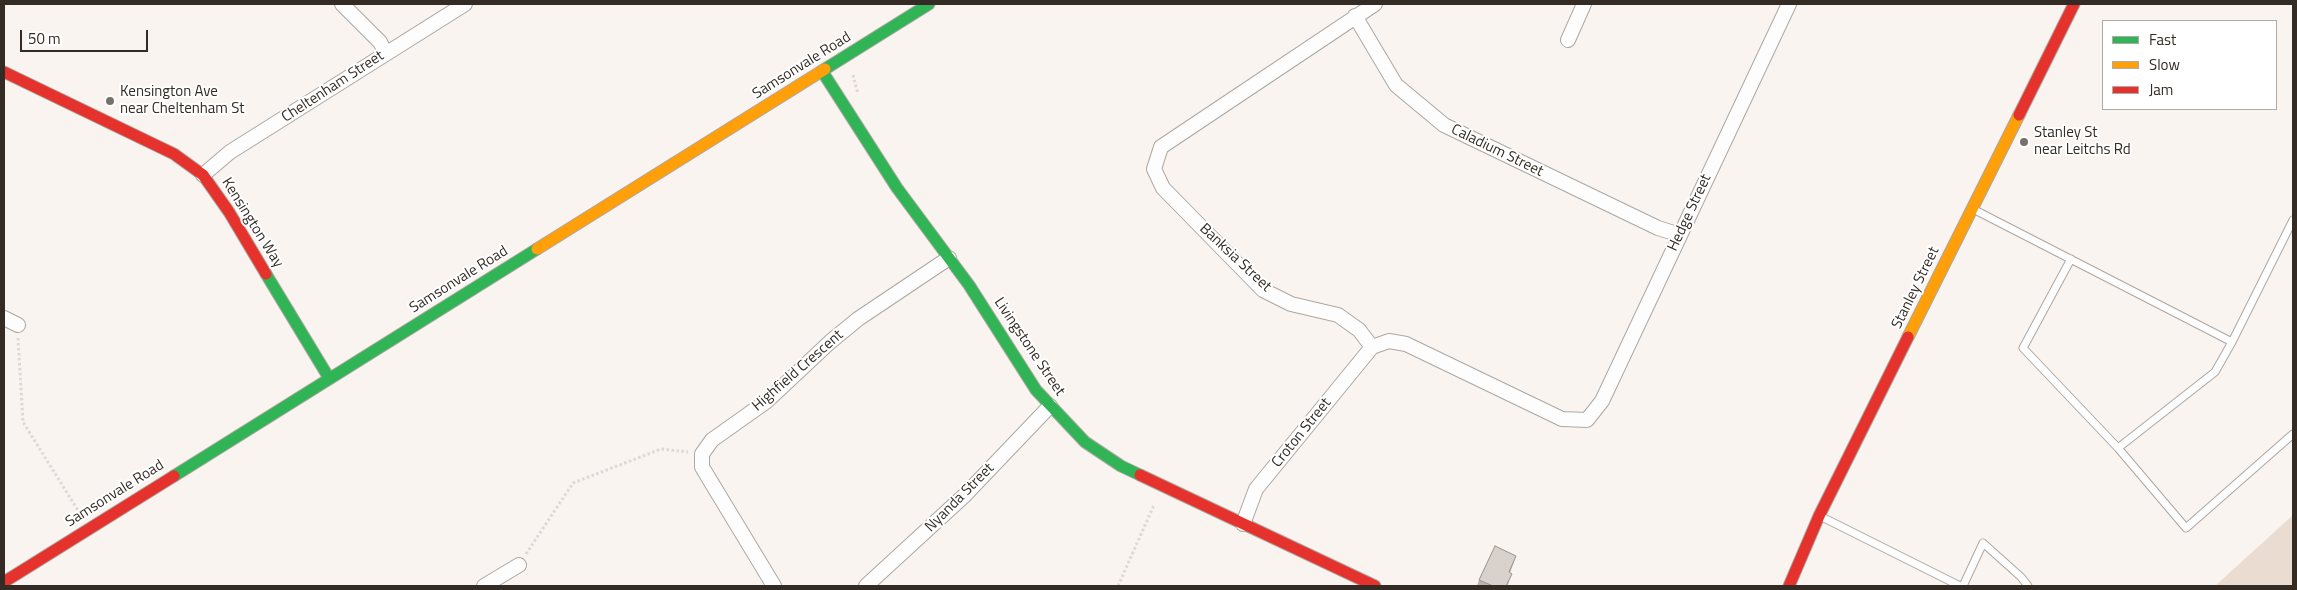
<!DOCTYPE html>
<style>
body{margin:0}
#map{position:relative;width:2297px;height:590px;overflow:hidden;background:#f9f4f0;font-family:"Titillium Web",sans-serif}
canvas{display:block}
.frame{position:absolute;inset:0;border:5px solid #332b24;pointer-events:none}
.legend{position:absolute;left:2102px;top:20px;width:175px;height:90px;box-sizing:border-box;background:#fff;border:1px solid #adaaa7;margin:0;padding:6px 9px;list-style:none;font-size:15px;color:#332b24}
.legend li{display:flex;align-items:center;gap:10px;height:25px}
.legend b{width:25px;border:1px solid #adaaa7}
.scale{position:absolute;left:20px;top:30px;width:128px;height:22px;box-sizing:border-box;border:2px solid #332b24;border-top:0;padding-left:6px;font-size:15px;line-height:18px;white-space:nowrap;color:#332b24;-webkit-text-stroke:4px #fff;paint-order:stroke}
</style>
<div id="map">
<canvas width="2297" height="590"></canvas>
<div class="frame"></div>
<ul class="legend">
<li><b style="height:6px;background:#30b455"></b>Fast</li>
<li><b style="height:6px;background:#ff9f0a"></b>Slow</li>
<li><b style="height:6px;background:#e5322d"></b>Jam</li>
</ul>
<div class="scale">50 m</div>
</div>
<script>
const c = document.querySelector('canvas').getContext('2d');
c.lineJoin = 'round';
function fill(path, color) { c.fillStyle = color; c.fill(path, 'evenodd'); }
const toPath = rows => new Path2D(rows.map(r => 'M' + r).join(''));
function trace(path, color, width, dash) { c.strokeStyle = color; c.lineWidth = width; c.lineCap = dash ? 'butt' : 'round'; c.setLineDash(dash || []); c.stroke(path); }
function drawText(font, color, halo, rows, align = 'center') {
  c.font = font + ' "Titillium Web",sans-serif'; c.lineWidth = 4; c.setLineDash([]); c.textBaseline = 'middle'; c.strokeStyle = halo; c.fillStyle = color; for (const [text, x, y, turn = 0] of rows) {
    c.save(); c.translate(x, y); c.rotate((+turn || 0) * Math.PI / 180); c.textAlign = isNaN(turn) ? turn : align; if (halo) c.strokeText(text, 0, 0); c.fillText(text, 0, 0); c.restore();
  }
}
fill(toPath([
 [2293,515,2293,586,2215,586]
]), '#ebdcd1');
const lane = toPath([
 [1973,209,2232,342],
 [2071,259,2023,348,2118,448,2186,528,2293,434],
 [2118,448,2215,372,2232,342,2293,220],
 [1820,516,1960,586],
 [1963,586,1983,543,2021,577,2028,586]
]);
const street = toPath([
 [342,4,380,42,386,53],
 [1355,16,1396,85,1444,125,1658,228,1680,235],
 [1568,40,1584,4],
 [203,175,230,152,465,4],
 [4,318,18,325],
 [1372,347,1359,330,1338,315,1291,304,1263,290,1163,188,1154,169,1161,147,1375,4],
 [1243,524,1256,489,1372,347,1389,341,1406,344,1562,419,1587,420,1602,401,1789,4],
 [484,586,519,565],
 [774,586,708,477,702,467,702,454,712,440,767,401,830,342,858,319,949,258],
 [866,586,965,495,1050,406]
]);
const fast = toPath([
 [825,69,929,4],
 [822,71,897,188,969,285,1036,390,1085,442,1121,466,1140,475],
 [266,274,329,378],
 [174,476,537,249]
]);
const slow = toPath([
 [537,249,825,69],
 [1908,337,2019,115]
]);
const jam = toPath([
 [4,72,174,154,203,175,229,212,266,274],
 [2019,115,2074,4],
 [1140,475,1375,586],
 [4,582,174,476],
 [1789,586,1819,516,1908,337]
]);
trace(lane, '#ada7a2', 9);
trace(street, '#ada7a2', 16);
trace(fast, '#ada7a2', 13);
trace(slow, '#ada7a2', 13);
trace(jam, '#ada7a2', 13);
trace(toPath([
 [853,75,858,94],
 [18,338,23,422,79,512],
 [526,554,573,483,661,449,688,452],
 [1118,586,1154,505]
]), '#dad9d7', 3, [2.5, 2.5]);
trace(lane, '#fefdfd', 7);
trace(street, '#fefdfd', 14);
trace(fast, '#30b455', 11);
trace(slow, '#ff9f0a', 11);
trace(jam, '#e5322d', 11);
fill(toPath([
 [1516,556,1510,573,1509,582,1507,586,1477,586,1479,580]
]), '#bbb4af');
const building = toPath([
 [1495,546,1516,556,1509,572,1512,574,1506,586,1493,586,1479,580,1495,546]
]);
fill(building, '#d9d1cb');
trace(building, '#98928e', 1);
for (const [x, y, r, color] of [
 [110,101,5,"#78716b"],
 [2024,142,5,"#78716b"]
]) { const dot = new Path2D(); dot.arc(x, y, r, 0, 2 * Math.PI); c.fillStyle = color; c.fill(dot); trace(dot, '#fff', 2); }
drawText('15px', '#332b24', '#fff', [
 ["Samsonvale Road",802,66,-32],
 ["Cheltenham Street",333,87,-33],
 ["Caladium Street",1497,151,26],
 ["Hedge Street",1690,213,-65],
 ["Kensington Way",252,223,58],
 ["Banksia Street",1235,258,43],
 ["Samsonvale Road",459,280,-32],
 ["Stanley Street",1916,288,-64],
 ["Livingstone Street",1029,347,56],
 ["Highfield Crescent",798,371,-41],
 ["Croton Street",1302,433,-51],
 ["Samsonvale Road",115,494,-32],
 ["Nyanda Street",960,498,-45]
]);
drawText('15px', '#332b24', '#fff', [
 ["Kensington Ave",120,92],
 ["near Cheltenham St",120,109],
 ["Stanley St",2034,133],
 ["near Leitchs Rd",2034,150]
], 'left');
</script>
